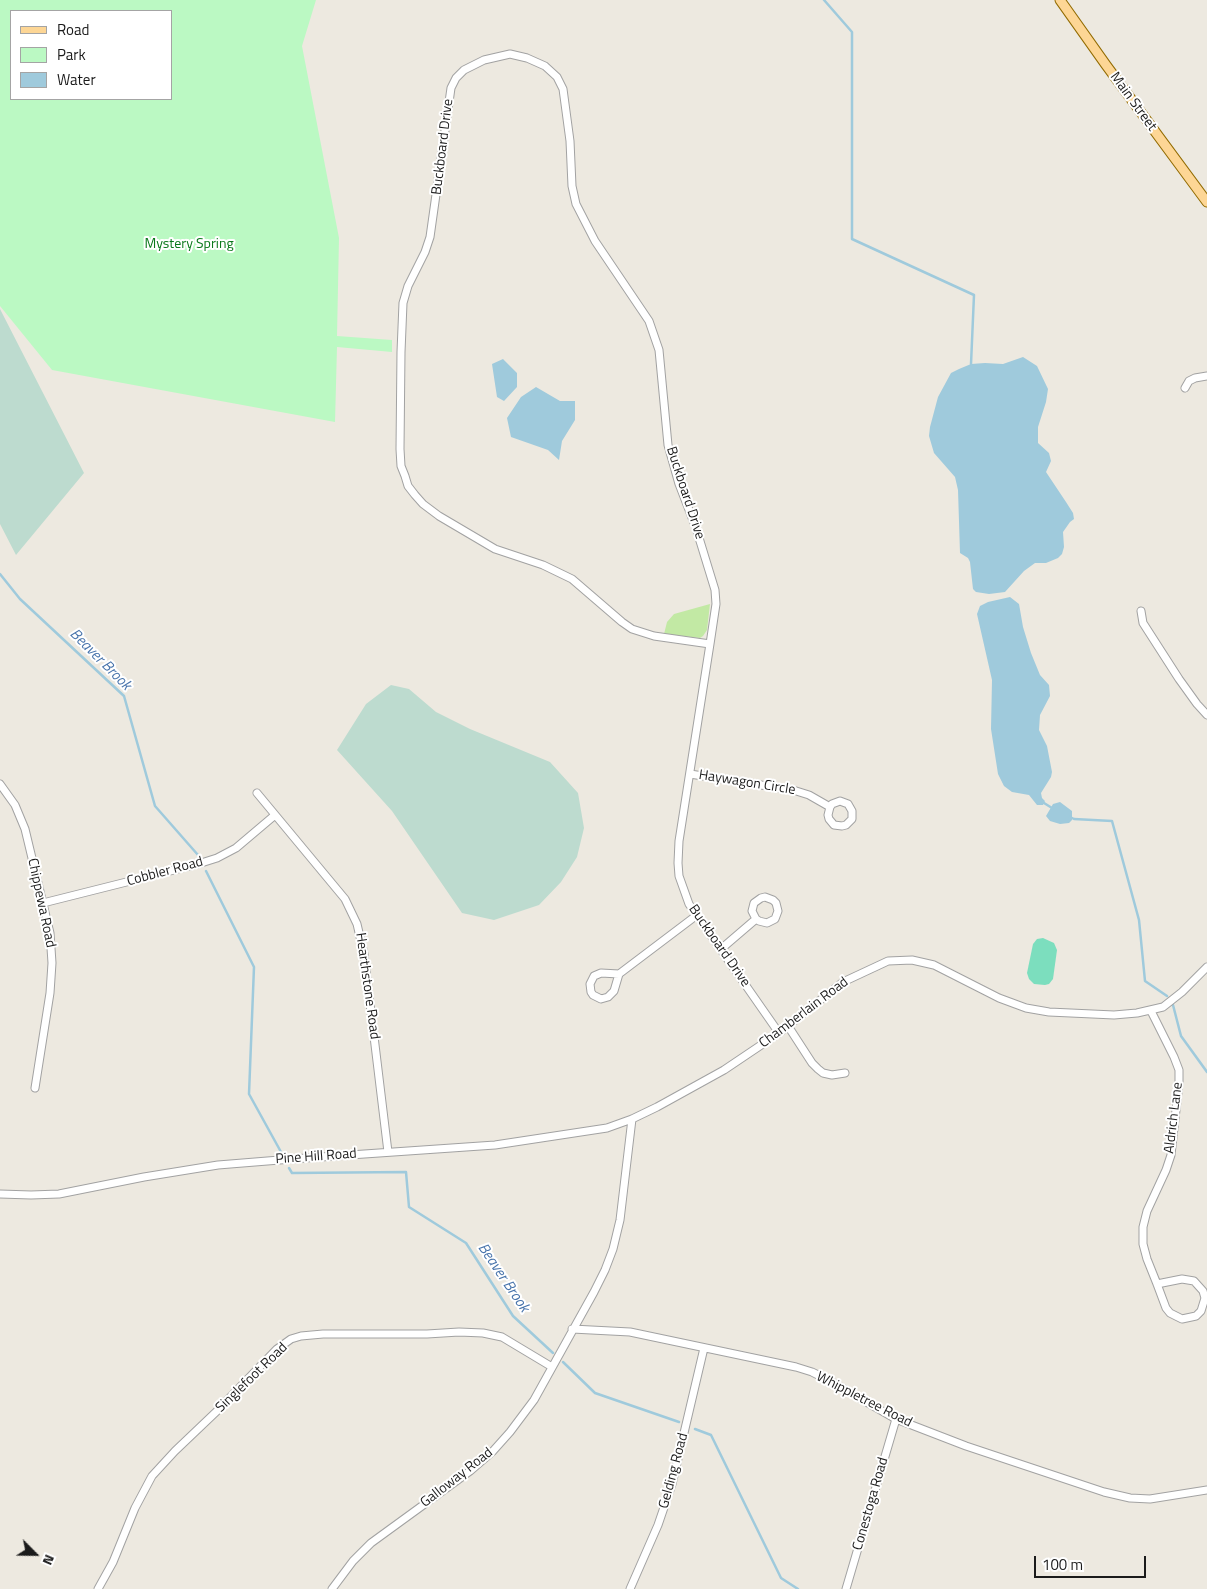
<!DOCTYPE html>
<style>
body{margin:0}
#map{position:relative;width:1207px;height:1589px;overflow:hidden;background:#ede9e0;font-family:"Titillium Web",sans-serif}
canvas{display:block}
.legend{position:absolute;left:10px;top:10px;width:162px;height:90px;box-sizing:border-box;background:#fff;border:1px solid #a4a4a4;margin:0;padding:6px 9px;list-style:none;font-size:15px;color:#1b1b1b}
.legend li{display:flex;align-items:center;gap:10px;height:25px}
.legend b{width:25px;border:1px solid #a4a4a4}
.north{position:absolute;left:10px;top:1529px;width:50px;height:50px;-webkit-text-stroke:4px #fff;paint-order:stroke;rotate:113deg;font-size:14px;font-weight:700;line-height:20px;text-align:center;color:#1b1b1b}
.north::after{content:'';display:block;margin:auto;width:18px;height:22px;background:#1b1b1b;clip-path:polygon(50% 0,100% 100%,50% 72%,0 100%)}
.scale{position:absolute;left:1034px;top:1556px;width:112px;height:22px;box-sizing:border-box;border:2px solid #1b1b1b;border-top:0;padding-left:6px;font-size:15px;line-height:18px;white-space:nowrap;color:#1b1b1b;-webkit-text-stroke:4px #fff;paint-order:stroke}
</style>
<div id="map">
<canvas width="1207" height="1589"></canvas>
<ul class="legend">
<li><b style="height:6px;background:#fdd695"></b>Road</li>
<li><b style="height:14px;background:#bbf9c3"></b>Park</li>
<li><b style="height:14px;background:#9fcadc"></b>Water</li>
</ul>
<div class="north">N</div>
<div class="scale">100 m</div>
</div>
<script>
const c = document.querySelector('canvas').getContext('2d');
c.lineJoin = 'round';
function fill(path, color) { c.fillStyle = color; c.fill(path, 'evenodd'); }
const toPath = rows => new Path2D(rows.map(r => 'M' + r).join(''));
function trace(path, color, width, dash) { c.strokeStyle = color; c.lineWidth = width; c.lineCap = dash ? 'butt' : 'round'; c.setLineDash(dash || []); c.stroke(path); }
function drawText(font, color, halo, rows, align = 'center') {
  c.font = font + ' "Titillium Web",sans-serif'; c.lineWidth = 4; c.setLineDash([]); c.textBaseline = 'middle'; c.strokeStyle = halo; c.fillStyle = color; for (const [text, x, y, turn = 0] of rows) {
    c.save(); c.translate(x, y); c.rotate((+turn || 0) * Math.PI / 180); c.textAlign = isNaN(turn) ? turn : align; if (halo) c.strokeText(text, 0, 0); c.fillText(text, 0, 0); c.restore();
  }
}
fill(toPath([
 [710,604,707,630,703,636,700,638,664,634,667,622,674,614]
]), '#c2e9a4');
fill(toPath([
 [0,309,84,473,16,555,0,524],
 [391,685,409,689,436,712,470,729,550,762,578,793,584,828,577,857,561,882,539,905,494,920,462,913,392,811,337,750,366,704]
]), '#bddbcf');
fill(toPath([
 [0,0,316,0,302,46,339,238,337,336,392,340,392,352,337,347,335,422,52,370,0,306],
 [11,11,171,11,171,99,11,99]
]), '#bbf9c3');
fill(toPath([
 [1043,938,1054,943,1057,950,1053,979,1049,984,1045,985,1034,984,1029,979,1027,973,1033,944,1037,939]
]), '#7cdebe');
fill(toPath([
 [1023,357,1037,366,1048,389,1046,402,1038,427,1038,443,1049,453,1051,461,1046,472,1066,502,1073,513,1074,519,1070,522,1063,532,1064,547,1062,554,1058,558,1046,563,1035,563,1024,571,1005,592,989,594,976,592,973,589,970,562,968,558,960,553,958,490,955,477,934,453,929,436,930,427,938,397,951,373,959,369,971,364,985,363,1003,364],
 [503,359,517,373,517,387,504,401,497,397,492,364],
 [536,387,560,401,575,401,575,420,562,441,559,460,548,450,511,437,507,418,521,397],
 [1010,597,1019,604,1023,627,1031,653,1040,675,1049,685,1050,696,1040,715,1039,730,1047,746,1052,772,1051,777,1041,793,1042,798,1045,801,1043,805,1037,805,1029,795,1012,792,1004,786,998,774,991,729,992,680,977,614,980,606,988,602],
 [1060,802,1072,811,1072,820,1069,823,1060,824,1050,821,1046,816,1053,804]
]), '#9fcadc');
trace(toPath([
 [824,0,852,32,852,239,974,295,971,364],
 [0,574,20,599,124,696,155,806,198,855],
 [1044,803,1052,808],
 [1070,817,1074,819,1112,821,1139,920,1145,981,1167,996],
 [206,871,254,967,249,1094,281,1152],
 [1173,1005,1181,1036,1207,1072],
 [289,1168,292,1173,406,1172,409,1207,466,1243,513,1316,553,1353],
 [563,1362,595,1393,679,1422],
 [695,1429,711,1435,781,1578,798,1589]
]), '#9fcadc', 2.5);
const minor = toPath([
 [1185,388,1189,381,1195,378,1207,376],
 [1141,611,1143,623,1179,679,1197,704,1207,715],
 [710,644,716,604,715,590,696,528,679,484,668,445,659,350,649,321,595,241,576,204,572,186,570,141,563,89,557,77,545,66,527,58,510,54,484,60,464,70,456,78,451,88,430,237,425,252,408,286,403,303,401,352,400,449,401,466,405,476,408,486,415,495,423,504,439,516,495,549,543,565,572,579,622,622,632,629,654,636,710,644,679,841,678,863,679,876,689,904,779,1033],
 [690,774,793,790,809,795,830,807,828,815,829,819,834,825,842,826,846,825,852,819,852,811,848,804,840,801,832,804,830,807],
 [0,784,15,805,25,829,50,933,52,963,50,993,35,1088],
 [257,793,345,899,357,924,364,954,388,1152],
 [43,903,198,864,217,858,236,848,275,815],
 [721,949,756,919,759,921,767,923,775,919,778,911,776,903,773,900,765,897,761,898,754,903,752,911,756,919],
 [619,974,601,973,594,976,590,984,591,992,593,995,601,999,608,997,614,991,619,974,697,915],
 [1151,1011,1174,1057,1179,1070,1179,1083,1171,1155,1166,1170,1147,1211,1143,1227,1143,1244,1147,1259,1157,1284,1166,1308,1170,1313,1182,1319,1196,1316,1201,1311,1205,1298,1203,1291,1194,1281,1182,1279,1157,1284],
 [788,1026,812,1063,818,1069,823,1073,832,1075,845,1073],
 [0,1194,31,1195,59,1194,144,1177,218,1165,292,1159,495,1145,607,1128,632,1119,657,1107,724,1070,779,1033,843,982,888,961,912,960,934,965,999,998,1026,1008,1049,1012,1114,1015,1137,1013,1163,1007,1182,992,1207,967],
 [572,1329,630,1332,796,1367,812,1372,830,1381,896,1419,966,1446,1104,1492,1130,1498,1150,1499,1207,1490],
 [98,1589,113,1562,135,1508,152,1476,175,1451,217,1411,277,1349,291,1339,301,1336,323,1334,427,1334,459,1332,483,1333,502,1337,552,1367],
 [332,1589,353,1561,371,1543,470,1471,493,1451,510,1432,534,1400,594,1292,605,1270,613,1249,620,1220,632,1119],
 [630,1589,658,1525,672,1484,704,1348],
 [846,1589,896,1419]
]);
const major = toPath([
 [1060,0,1106,65,1207,202]
]);
trace(minor, '#a2a2a2', 9);
trace(major, '#926b00', 11);
trace(minor, '#fff', 7);
trace(major, '#fdd695', 9);
drawText('14px', '#1b1b1b', '#fff', [
 ["Main Street",1133,102,54],
 ["Buckboard Drive",443,147,-83],
 ["Buckboard Drive",685,493,72],
 ["Haywagon Circle",747,783,9],
 ["Cobbler Road",165,872,-15],
 ["Chippewa Road",41,903,78],
 ["Buckboard Drive",719,946,55],
 ["Hearthstone Road",367,986,82],
 ["Chamberlain Road",804,1013,-37],
 ["Aldrich Lane",1174,1118,-83],
 ["Pine Hill Road",316,1157,-4],
 ["Singlefoot Road",252,1378,-44],
 ["Whippletree Road",864,1400,27],
 ["Gelding Road",674,1471,-75],
 ["Galloway Road",457,1478,-38],
 ["Conestoga Road",871,1504,-74]
]);
drawText('14px', '#0a781a', '#fff', [
 ["Mystery Spring",189,245]
]);
drawText('italic 15px', '#4773ab', '#fff', [
 ["Beaver Brook",100,660,45],
 ["Beaver Brook",503,1278,56]
]);
</script>
